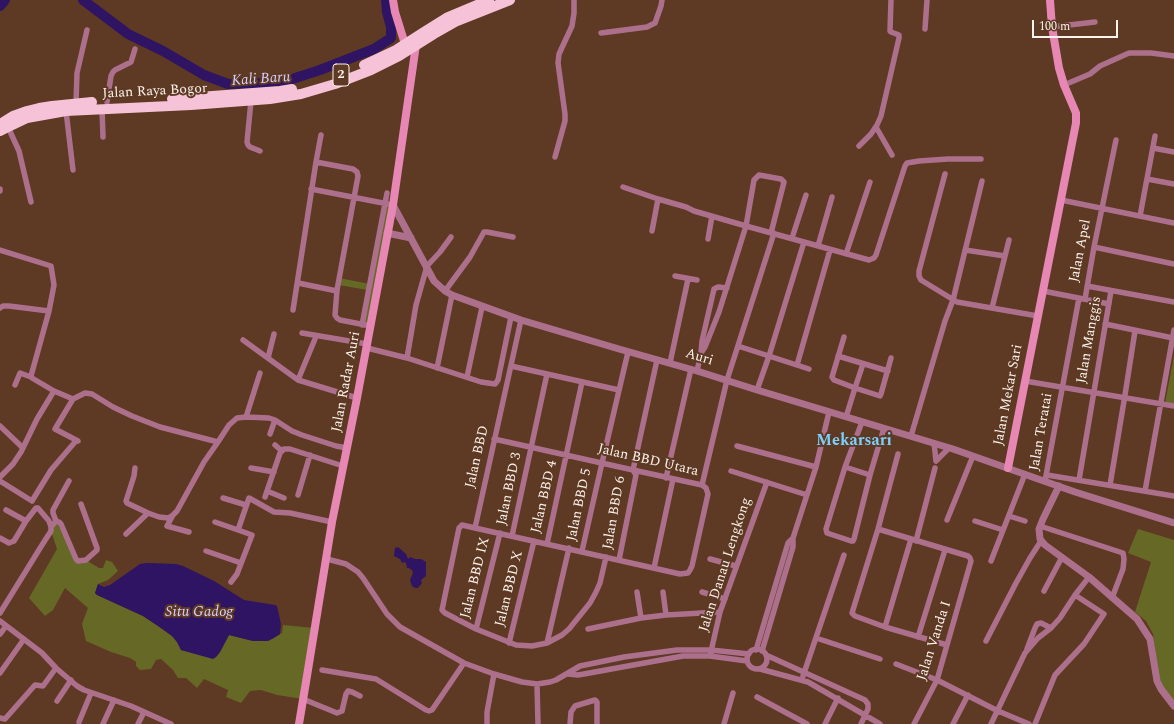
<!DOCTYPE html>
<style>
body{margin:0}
#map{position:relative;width:1174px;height:724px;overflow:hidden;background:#5e3923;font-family:Spectral,serif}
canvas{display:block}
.scale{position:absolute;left:1032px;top:20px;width:86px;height:18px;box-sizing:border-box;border:2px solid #fcf3ed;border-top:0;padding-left:5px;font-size:12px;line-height:14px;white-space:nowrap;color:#fcf3ed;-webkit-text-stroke:3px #5e3923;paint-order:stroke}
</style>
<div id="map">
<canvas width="1174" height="724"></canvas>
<div class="scale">100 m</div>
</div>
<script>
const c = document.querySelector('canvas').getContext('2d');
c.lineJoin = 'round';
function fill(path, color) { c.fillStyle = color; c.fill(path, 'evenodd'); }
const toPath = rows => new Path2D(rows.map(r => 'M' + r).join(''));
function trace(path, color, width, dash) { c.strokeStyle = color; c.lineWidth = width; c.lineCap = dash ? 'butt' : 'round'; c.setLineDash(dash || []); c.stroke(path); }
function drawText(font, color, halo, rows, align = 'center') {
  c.font = font + ' Spectral,serif'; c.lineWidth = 4; c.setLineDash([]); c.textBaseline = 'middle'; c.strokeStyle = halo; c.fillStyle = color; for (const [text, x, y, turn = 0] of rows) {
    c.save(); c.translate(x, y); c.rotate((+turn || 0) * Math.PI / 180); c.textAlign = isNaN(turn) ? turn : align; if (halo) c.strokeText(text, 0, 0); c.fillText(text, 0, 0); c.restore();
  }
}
fill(toPath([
 [385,203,393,205,371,326,362,325,368,290,338,285,339,278,370,284],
 [1174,356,1174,404,1165,403],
 [56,521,76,559,86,560,99,568,103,568,106,560,112,562,118,571,108,580,98,584,95,593,97,595,143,616,158,626,172,636,177,642,181,650,213,658,216,657,220,652,229,635,253,641,261,641,277,636,282,633,283,625,315,628,303,699,277,695,261,690,250,691,241,703,226,697,228,690,204,679,197,688,186,678,178,678,173,670,161,659,156,660,151,669,140,670,136,666,136,662,130,658,111,652,86,641,82,624,88,608,65,588,53,610,45,616,29,598,57,549,51,531],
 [1138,529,1174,540,1174,702,1164,690,1159,677,1156,663,1155,649,1153,634,1146,621,1135,612,1151,562,1128,553]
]), '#666926');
fill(toPath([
 [398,547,406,554,408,559,410,557,415,559,421,559,426,562,426,576,421,580,422,583,418,588,415,588,412,586,410,580,413,573,412,570,409,568,407,568,406,563,404,562,402,563,400,559,394,556,395,548],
 [147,563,176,564,183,566,214,581,244,600,275,605,277,606,281,624,280,634,274,638,268,641,253,641,229,635,220,652,216,657,213,659,181,650,177,642,172,636,158,626,143,616,97,595,95,593,98,584,104,587,110,585,140,564]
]), '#2e1463');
trace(toPath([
 [83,0,128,34,163,51,204,75,228,84,260,83,289,80,320,70,374,49,391,38,391,27,387,12,386,0],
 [0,6,5,0]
]), '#2e1463', 10);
trace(toPath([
 [1052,27,1095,22],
 [925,29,927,0],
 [601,33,647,27,655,23,661,6,662,0],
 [1064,85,1090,74,1100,66,1129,53,1151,53,1174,56],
 [251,101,247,142,248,145,250,147,260,151],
 [107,102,111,76,113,72,115,70,131,62,135,49],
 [76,103,77,73,87,30],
 [102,109,103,137],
 [66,111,73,170],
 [8,127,19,151,31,202],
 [876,127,892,155],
 [321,135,316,162,353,169,357,172,358,176,337,290,335,315,337,318,340,320,371,326],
 [859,146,871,134,877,125,881,116,899,38,899,35,891,32,890,31,891,0],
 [1153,148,1174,152],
 [555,157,565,121,565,114,558,63,559,54,572,26,574,13,574,0],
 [945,174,919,271,919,276,921,280,957,302,1038,316],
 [1147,179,1174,184],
 [623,187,658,199,686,207,694,211,746,226,869,260,874,258,876,255,905,166,907,163,919,161,948,159,981,159],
 [0,189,0,191],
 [311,189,388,204],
 [1061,200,1174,223],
 [1140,216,1155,136],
 [652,231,658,199],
 [792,238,806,195],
 [708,239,712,216],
 [818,246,832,197],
 [1094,247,1174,264],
 [0,250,51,266,54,285,49,311,31,376,32,378,54,391,73,399],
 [965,250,1005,256],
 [846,254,870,182],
 [675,276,697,280],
 [298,283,337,291],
 [1087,286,1174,302],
 [445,291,470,257,484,232,487,232,513,237],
 [1043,291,1109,304],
 [1085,299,1094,247,1116,140],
 [0,308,3,306,9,306,49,311],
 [992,308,1009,240],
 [293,310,316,162],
 [1105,324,1173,338],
 [362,325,387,193],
 [302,333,367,344],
 [844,337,832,377,834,380,855,388,846,417],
 [243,340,298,380,357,398],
 [738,346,809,369],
 [367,348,407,358,481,382,495,384,498,380,511,317],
 [701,353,702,341,714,289,718,287,727,288],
 [838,356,888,371],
 [268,358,274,334],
 [407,358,416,305,427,266,440,252,451,237],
 [670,363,688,279],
 [863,364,855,388,880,396,881,394,891,358],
 [797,365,830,250],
 [511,366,619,390],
 [437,368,452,295],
 [697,371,701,353,705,347,719,312,746,226,754,180,759,175,781,179,784,182,771,233],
 [467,377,482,307],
 [298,380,315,339],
 [1025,381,1174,406],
 [15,385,20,373,31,377],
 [757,390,769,356,804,242],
 [246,417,260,373],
 [862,422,845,467,826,529,827,533,851,541,853,541,854,539,870,475,884,428],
 [0,426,23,448],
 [270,434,275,420],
 [911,436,945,321,953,300,982,181],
 [494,439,633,470,702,485,706,488,708,494,692,566,690,570,688,573,680,574,475,528,521,320],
 [934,443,936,461],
 [275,445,282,451],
 [737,446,816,467],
 [898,454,878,529,852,613,855,616,885,627,947,645],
 [936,461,949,448],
 [845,467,870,475],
 [135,468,134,476,126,501,127,503,148,513,159,517,168,518,172,516,177,511,204,462,218,442,229,425,237,418,246,417,269,418,275,420,292,431,302,435,336,446,347,448],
 [251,468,274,472],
 [731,471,807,495],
 [1047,475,1174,496],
 [0,477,13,464,21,452,37,419,54,391],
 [666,478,691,369],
 [1079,480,1111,291],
 [0,481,32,501,51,470,75,442,78,441,55,429,73,399,85,393,92,394,113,407,132,416,160,427,218,442],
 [1045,481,1079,298],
 [702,485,727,380,774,233],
 [1110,485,1125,395,1135,331],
 [267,491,284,498],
 [1145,491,1174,330],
 [298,495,310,455],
 [265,497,280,453,284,449,290,449,343,466],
 [223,498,246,505],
 [6,510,26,521],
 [173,515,167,526,189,532],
 [1009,516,1025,521],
 [947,520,973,456],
 [56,521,53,513,53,510,69,481],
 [975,521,1003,530],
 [215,522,238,530],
 [1040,526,1123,553,1124,559,1123,569,1112,598],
 [51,527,56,521,59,522,61,524,76,559,78,561,86,560,97,550,97,548,81,504],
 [475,528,462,525,459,528,442,610,445,613,476,629,516,645,532,646,547,643,562,635,569,629,590,603,596,592,600,583,606,557],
 [878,529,968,556,970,558,971,561,937,680,914,724],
 [126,534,148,513],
 [512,536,547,374],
 [0,538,9,543,14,541,26,521,36,508,38,508,49,521,51,527,51,531,42,545,0,613],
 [916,541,935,468],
 [547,544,582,382],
 [206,551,241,563],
 [582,551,602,463,628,352],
 [327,559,346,564,358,572,363,578,387,614,400,627,464,663,494,674,522,682,537,684,550,682,556,680,580,666,624,657,677,650,711,650,749,654],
 [710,559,736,566],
 [619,560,636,475,633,470,657,360],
 [991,561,1025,474],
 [654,568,673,479],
 [231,582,237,574,252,535,238,530,249,498,274,512,290,513,332,522],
 [1044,591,1062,557],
 [637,592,641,618],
 [663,592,666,615],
 [702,592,725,599],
 [0,621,42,653,56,668,77,686,84,690,131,706,171,724],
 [885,627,911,539],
 [476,629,500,533],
 [588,629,641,618,666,615,720,612],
 [0,634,6,626],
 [918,637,945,550],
 [816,638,880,659],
 [986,641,1016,583,1030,558,1041,541],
 [509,643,534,541],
 [547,643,569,548],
 [1027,649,1035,628,1037,624,1041,623,1051,628],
 '747 659a10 10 0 1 1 20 0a10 10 0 1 1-20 0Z',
 [756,650,788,543,793,538,816,467,829,412],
 [762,651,793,547,793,538],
 [766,655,865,700,868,704,868,709,861,724],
 [710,656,720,612,767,482],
 [896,664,937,680,998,711,1029,724],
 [760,669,808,682,880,724],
 [322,670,376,679,426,710,429,711,432,710,464,663],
 [0,673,24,639],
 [568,674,578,675,584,674,683,656,710,656,747,661],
 [803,676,844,555],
 [537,684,538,724],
 [757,697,807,724],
 [303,699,337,713,342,711,346,694,348,691,352,692,360,696],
 [57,701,71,680],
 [0,718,5,719,35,685,43,686,56,668],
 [79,722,91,693],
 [103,724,114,700],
 [138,724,144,712],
 [487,724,487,712,494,674],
 [570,724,571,712,575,706,595,700,597,702,597,724],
 [724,724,733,693],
 [825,724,838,698],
 [953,724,968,695],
 [991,724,1025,653,1038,638,1051,628,1060,618,1075,595,1089,577],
 [1035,724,1055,675,1084,644,1104,614,1075,595]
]), '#ad708c', 5.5);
trace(toPath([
 [393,205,434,281,445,291,452,295,521,320,619,349,697,371,757,390,953,449,1075,492,1174,523],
 [387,233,411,238],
 [1059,486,1043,519,1039,529,1040,539,1045,545,1089,577,1137,619,1150,639,1157,681,1161,689,1174,706]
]), '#ad708c', 7);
trace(toPath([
 [393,0,395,12,405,44],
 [1008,468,1076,123,1076,113,1064,85,1059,68,1052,27,1050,0],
 [299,724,306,682,332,522,357,398,393,205,416,45]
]), '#e787b4', 8);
trace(toPath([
 [364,65,396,50,424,32,448,17,489,0],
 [172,99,280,91,292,89],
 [0,124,13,116,27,111,39,108,52,106,92,102],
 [0,131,8,127,27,118,66,111,191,105,270,99,301,94,335,84,371,70,399,56,434,34,457,21,510,0]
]), '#f6c2d8', 10);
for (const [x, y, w] of [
 [341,75,16]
]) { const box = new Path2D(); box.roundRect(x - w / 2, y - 11, w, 22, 3); c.fillStyle = '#5e3923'; c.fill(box); trace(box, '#fcf3ed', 1); }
drawText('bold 13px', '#fcf3ed', null, [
 ["2",341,75]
]);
drawText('14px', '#fcf3ed', '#5e3923', [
 ["Jalan Raya Bogor",155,92,-3],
 ["Jalan Apel",1081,251,-79],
 ["Jalan Manggis",1090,340,-80],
 ["Auri",699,358,17],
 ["Jalan Radar Auri",347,382,-79],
 ["Jalan Mekar Sari",1009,395,-79],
 ["Jalan Teratai",1042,432,-80],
 ["Jalan BBD",478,457,-77],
 ["Jalan BBD Utara",648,461,13],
 ["Jalan BBD 3",510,489,-78],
 ["Jalan BBD 4",545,497,-77],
 ["Jalan BBD 5",580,505,-78],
 ["Jalan BBD 6",615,513,-80],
 ["Jalan Danau Lengkong",726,565,-72],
 ["Jalan BBD IX",476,578,-76],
 ["Jalan BBD X",510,589,-76],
 ["Jalan Vanda I",935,641,-72]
]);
drawText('italic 15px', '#d7d1ff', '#5e3923', [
 ["Kali Baru",261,80,-4],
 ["Situ Gadog",199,613]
]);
drawText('bold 16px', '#7cd0f9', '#5e3923', [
 ["Mekarsari",854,442]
]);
</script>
